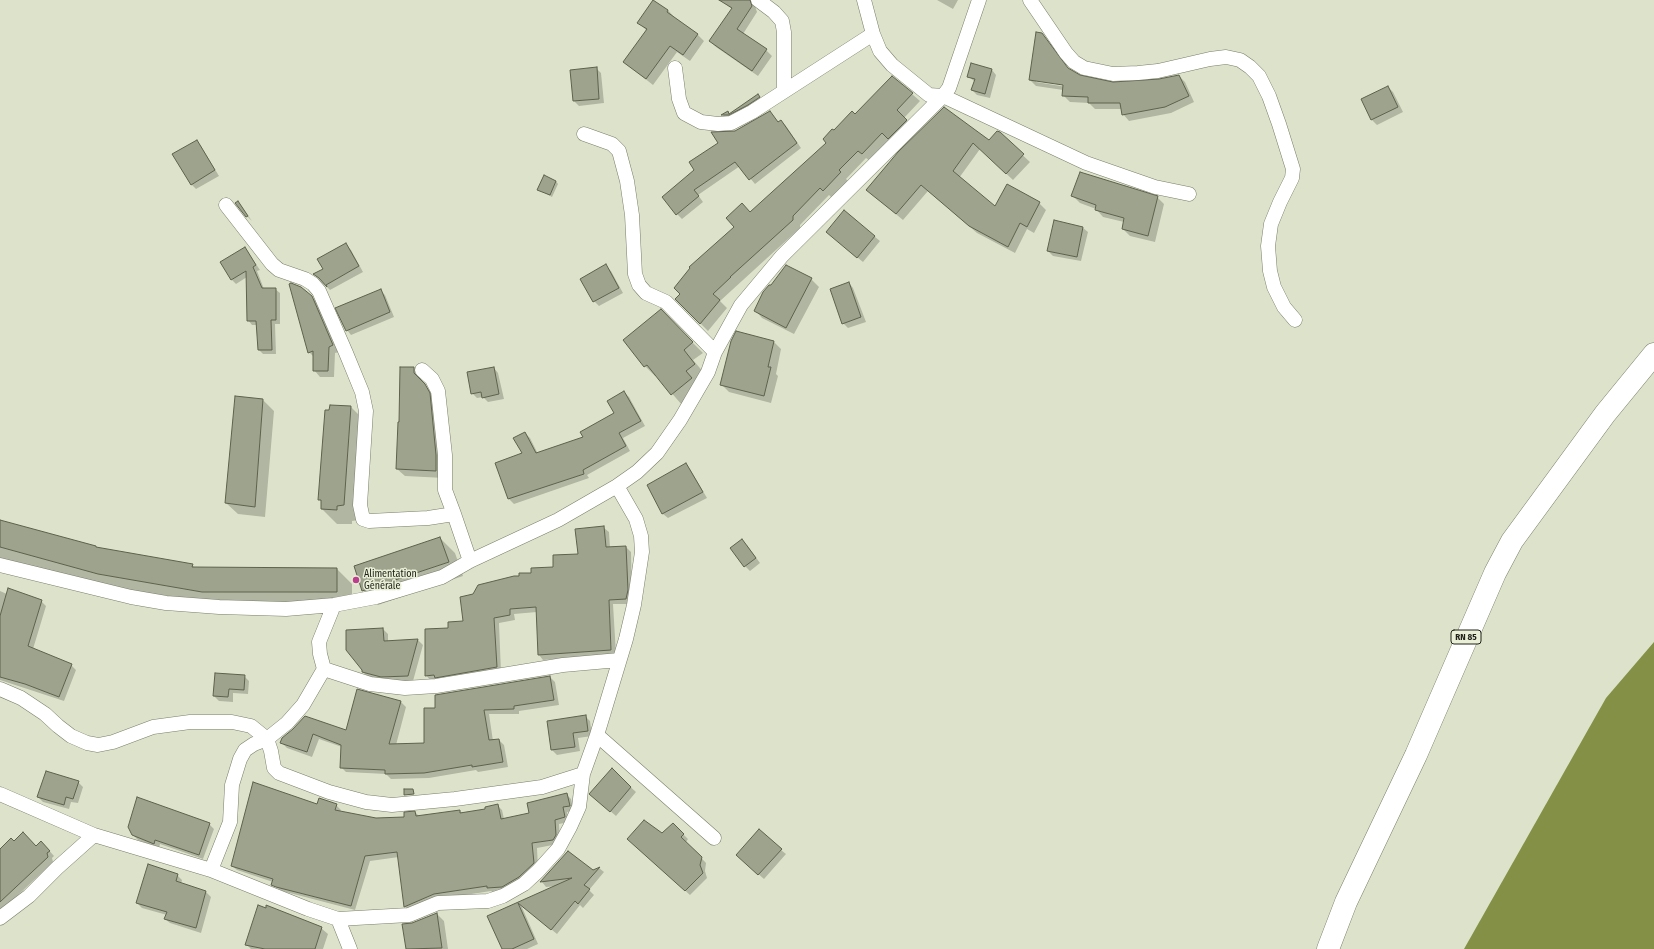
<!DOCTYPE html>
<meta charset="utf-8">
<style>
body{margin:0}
canvas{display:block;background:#dde3cb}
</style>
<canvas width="1654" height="949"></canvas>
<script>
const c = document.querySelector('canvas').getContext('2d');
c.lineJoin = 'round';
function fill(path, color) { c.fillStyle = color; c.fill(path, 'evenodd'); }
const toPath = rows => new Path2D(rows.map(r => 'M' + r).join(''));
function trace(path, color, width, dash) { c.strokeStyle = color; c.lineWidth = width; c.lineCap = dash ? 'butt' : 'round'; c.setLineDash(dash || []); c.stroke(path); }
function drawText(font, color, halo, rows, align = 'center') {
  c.font = font + ' "Fira Sans Condensed",sans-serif'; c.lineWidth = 3; c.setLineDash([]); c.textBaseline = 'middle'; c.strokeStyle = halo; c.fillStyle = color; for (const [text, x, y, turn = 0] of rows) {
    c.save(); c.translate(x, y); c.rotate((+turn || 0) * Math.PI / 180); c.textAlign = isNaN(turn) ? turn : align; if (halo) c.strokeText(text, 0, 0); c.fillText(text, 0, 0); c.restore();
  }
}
fill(toPath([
 [1654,642,1654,949,1464,949,1606,698]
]), '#839045');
fill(toPath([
 [723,0,758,0,755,6,757,12,743,34,766,50,772,56,758,76,716,47,710,41,732,9,723,2],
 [937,0,958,0,953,9],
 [668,10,674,17,673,18,697,34,704,41,690,61,677,52,653,85,624,62,647,31,638,22],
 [1042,34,1070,71,1079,76,1113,84,1159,80,1179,76,1185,82,1194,102,1171,113,1129,121,1123,114,1122,109,1095,109,1089,103,1070,102,1063,95,1063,90,1036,86,1030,80],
 [1036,80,1068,85,1067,87,1036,82],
 [596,68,601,73,604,103,579,106,574,101],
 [992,70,996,75,990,98,977,95,972,90,975,82,968,76],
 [1388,87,1393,92,1403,112,1377,125,1372,120],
 [912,94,920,101,904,118,914,128,870,161,866,158,846,179,848,181,832,198,829,195,800,225,800,228,720,301,727,308,708,331,676,299,751,213,827,143,834,131,856,115],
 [758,95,763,100,727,120,723,115,727,112,730,115],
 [944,108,989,141,999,133,1030,162,1013,180,980,149,959,178,995,208,1039,203,1046,210,1034,233,1027,229,1015,253,977,233,928,191,903,220,874,196],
 [770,112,779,123,781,121,786,126,801,148,755,184,740,166,698,195,703,202,682,219,677,214,696,171,735,132],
 [196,141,201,146,219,176,196,189,192,185],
 [556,181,558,184,552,197,539,190],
 [1073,196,1157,197,1164,204,1155,242,1130,236,1123,229,1124,222,1103,217,1096,209,1080,203],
 [238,202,242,207,252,221,247,216],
 [844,212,880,241,863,262,832,237],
 [1083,228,1088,232,1081,261,1053,256,1048,251],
 [346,245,351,250,363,272,330,290,314,274,324,270],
 [245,248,260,270,257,271,264,289,275,289,280,293,280,324,275,324,276,354,263,354,259,350,258,325,252,325,248,320,247,277,236,284,232,280],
 [606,266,611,271,623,293,599,306,594,301],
 [786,266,811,279,819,287,794,334,762,318,755,310],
 [849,283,853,288,866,322,848,328,843,323],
 [380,290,385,295,394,317,351,335,347,330],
 [311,296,318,303,339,352,335,353,334,377,320,377,314,370,314,357,309,352],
 [661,311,703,353,693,360,705,374,682,405,656,375,655,376,645,366,624,341],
 [737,332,774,342,781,349,776,374,778,376,771,403,729,392,721,384],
 [414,368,421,376,421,382,432,393,444,478,405,476,397,469],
 [494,368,498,373,504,399,488,402,483,397,477,398,472,393],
 [624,392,629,397,645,426,623,438,630,451,587,475,589,478,514,504,509,499,496,464,523,454,525,433,530,438,538,454,584,437,616,414],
 [263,400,274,411,265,517,238,514,226,503],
 [331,406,351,407,366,422,358,520,352,521,352,524,337,524,322,509,322,502,319,499],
 [685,464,690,469,707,498,668,518,663,514,648,486],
 [0,521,97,548,192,565,195,568,337,569,352,584,352,607,218,607,114,588,0,558],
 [604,528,609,532,610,548,626,547,631,552,632,596,631,604,613,604,616,654,543,660,539,655,537,612,514,614,515,620,499,623,501,672,430,680,426,675,449,629,464,622,474,595,554,568,579,555],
 [440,538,455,553,463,576,378,605,363,590],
 [747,545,760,563,750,571,745,566],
 [0,591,7,594,41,601,46,606,33,649,71,665,76,670,64,701,0,680],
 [383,629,388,634,388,642,418,640,423,645,413,681,387,681,368,677,363,672],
 [244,676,249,681,248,694,233,693,233,702,219,701,214,696],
 [550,677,555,682,559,705,519,711,519,714,489,714,493,741,499,740,504,745,508,767,478,772,476,770,429,778,391,779,386,774,346,772,341,767,342,747,319,739,312,757,287,748,281,742,294,729,347,732,358,690,401,702,406,707,396,745,425,744,436,709],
 [585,716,590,721,592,736,578,738,580,751,557,755,552,750,548,722],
 [612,770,636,792,616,816,596,799],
 [78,782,83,787,78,803,71,802,69,809,43,802,38,797],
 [566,794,571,799,574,811,567,812,569,822,559,824,560,841,558,844,537,848,538,868,524,882,493,893,491,891,439,899,409,911,405,906,399,857,370,861,355,910,282,891,273,885,273,882,237,870,232,866,317,805,336,805,341,810,340,812,376,819,405,818,415,812,420,817,460,811,462,813,487,810,497,805,502,810,504,819,530,814],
 [209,824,214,829,203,859,160,844,159,848,138,840,133,835],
 [673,824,688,839,686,842,706,863,705,871,707,878,690,895,633,844,663,834],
 [14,842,36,847,46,847,54,856,52,858,53,862,0,912,0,850],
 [781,850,786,854,764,879,742,860],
 [568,852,592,871,599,868,604,872,589,890,594,895,583,908,580,905,557,934,521,905,538,944,527,949,503,949,488,916,558,886,546,887,542,882],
 [177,875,182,880,181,884,206,892,211,897,201,933,170,923,165,919,167,915,142,908,137,903],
 [437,914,444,921,448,949,407,949,403,925,412,924],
 [321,928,328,934,323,949,251,949,246,944]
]), '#0003');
const building = toPath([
 [653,0,668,10,667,12,698,34,683,55,670,46,646,79,623,62,647,29,637,23,653,0],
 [719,0,750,0,752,6,737,29,767,49,752,71,709,41,732,8,719,0],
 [1036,32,1042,33,1068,68,1080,75,1113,82,1159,79,1179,75,1189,96,1165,107,1122,115,1120,103,1088,103,1088,97,1062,96,1063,85,1029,80,1036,32],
 [971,63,992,69,985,94,971,90,975,79,967,77,971,63],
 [597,67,599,99,573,101,570,70,597,67],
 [892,76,913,93,897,110,907,120,888,139,882,133,862,154,858,151,839,170,841,172,823,191,820,188,793,216,793,220,730,277,731,277,713,294,720,300,700,324,675,299,680,294,674,288,690,268,689,267,734,227,726,218,742,203,750,212,826,143,823,139,832,129,834,130,852,111,855,114,892,76],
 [1388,86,1398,107,1371,120,1361,99,1388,86],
 [758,94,760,97,748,105,729,115,721,115,728,111,729,114,758,94],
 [944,107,989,140,997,131,1000,132,1024,154,1006,174,973,143,953,171,995,206,1007,184,1040,202,1027,227,1020,223,1008,247,969,226,921,185,896,214,866,190,898,152,944,107],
 [770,111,778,122,781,120,797,143,749,180,735,162,694,190,699,196,676,215,662,197,694,170,689,162,718,143,711,132,735,131,770,111],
 [197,140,215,170,191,185,172,154,197,140],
 [1080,172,1158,196,1148,236,1122,229,1124,218,1095,210,1096,205,1071,196,1080,172],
 [544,175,556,181,550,195,537,190,544,175],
 [238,201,248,216,246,217,235,203,238,201],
 [844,210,875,236,857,258,826,232,844,210],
 [1054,220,1083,227,1077,257,1047,251,1054,220],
 [346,243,359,266,326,285,327,287,319,278,313,274,323,269,317,259,346,243],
 [245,247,256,265,253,267,262,288,276,288,276,320,271,320,272,350,258,350,256,321,247,321,246,271,231,280,220,262,245,247],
 [606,264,619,288,593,302,580,279,606,264],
 [786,265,812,278,786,328,754,311,763,292,769,285,771,285,786,265],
 [849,282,861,317,842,324,830,289,849,282],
 [291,283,301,287,312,296,333,345,329,347,328,371,313,371,313,351,308,353,289,284,291,283],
 [381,289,390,312,346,331,335,308,381,289],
 [661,309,693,342,684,350,695,364,686,371,692,378,671,395,647,365,644,367,623,340,661,309],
 [736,331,774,341,768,367,771,367,764,396,720,385,731,341,736,331],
 [400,367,414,367,414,373,425,384,430,393,436,455,436,471,396,469,398,422,399,422,400,367],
 [494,367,499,394,482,398,481,392,471,394,467,372,494,367],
 [624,391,641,421,619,433,626,446,583,470,584,474,508,499,495,463,522,453,513,438,525,432,536,453,583,437,580,432,614,413,607,401,624,391],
 [235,396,263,399,255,507,225,503,235,396],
 [330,405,351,406,344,505,337,506,337,510,321,509,321,500,318,500,325,410,329,410,330,405],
 [686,463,703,492,662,514,647,485,686,463],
 [0,520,96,546,96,547,193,564,192,567,337,568,337,592,202,592,98,574,0,547,0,520],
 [604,526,606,547,626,546,628,590,626,599,609,600,611,650,538,655,536,607,510,609,510,615,494,618,497,667,435,678,434,675,425,676,425,629,448,628,448,622,463,621,460,597,473,594,478,585,514,576,519,576,519,573,531,573,531,568,553,567,553,555,578,554,575,529,604,526],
 [440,537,449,562,362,591,354,566,440,537],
 [742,539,756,558,744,567,730,548,742,539],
 [8,588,42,600,28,646,72,664,59,697,25,684,0,677,0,616,8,588],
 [383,628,384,641,418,639,408,676,381,677,362,672,362,670,346,650,346,630,383,628],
 [215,673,245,675,244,690,229,689,228,697,213,696,215,673],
 [550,676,554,700,514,706,514,709,484,710,489,740,499,739,503,762,472,767,472,765,424,773,385,774,385,770,340,768,341,745,313,734,307,752,280,743,282,738,293,729,305,716,346,730,357,689,401,701,389,744,424,743,424,708,435,708,435,695,550,676],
 [586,715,588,731,573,733,575,747,551,750,547,721,586,715],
 [612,768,631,787,610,812,589,794,612,768],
 [46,771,79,781,73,799,66,797,64,805,37,797,46,771],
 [253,782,317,804,319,798,337,804,335,810,376,818,404,817,404,812,415,811,416,816,460,810,460,813,485,809,485,807,498,804,501,819,529,813,527,803,567,793,570,806,563,807,565,817,555,820,556,835,553,840,532,843,534,863,519,877,502,887,487,888,487,886,434,894,404,907,397,852,365,856,351,906,276,887,271,885,273,879,231,866,253,782],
 [404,789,413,789,414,794,404,795,404,789],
 [137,797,210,823,199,855,155,840,154,844,132,835,128,827,137,797],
 [644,820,662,833,673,823,684,834,681,837,702,857,700,865,703,873,685,891,627,839,644,820],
 [759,829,782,849,758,875,736,855,759,829],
 [23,832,36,846,41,841,50,851,47,853,48,857,0,902,0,849,11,838,14,841,23,832],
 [568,851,593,870,600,867,584,885,590,889,578,904,575,901,551,930,518,903,534,939,512,949,502,949,487,916,572,878,540,882,568,851],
 [148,864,178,874,176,881,206,891,196,928,164,919,167,912,136,903,148,864],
 [258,905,266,908,266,905,322,927,315,949,265,949,245,945,258,905],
 [437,913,442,948,406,949,402,924,412,923,437,913]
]);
fill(building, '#9ea38d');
trace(building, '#5e624d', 1);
const street = toPath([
 [758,0,774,12,782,21,784,32,784,91],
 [864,0,873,34],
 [1030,0,1066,53,1074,62,1084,68,1113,74,1138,73,1158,71,1210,59,1226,57,1240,60,1250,67,1259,76,1269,96,1279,124,1293,169,1292,178,1280,202,1271,224,1268,246,1270,271,1274,287,1284,307,1295,320],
 [675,68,679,99,684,113,701,122,718,124,731,123,752,112,873,34,880,51,892,65,929,95,943,96,1086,163,1155,187,1189,194],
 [584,134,612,144,619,151,627,181,632,215,635,274,639,285,646,293,666,302,715,352],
 [226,205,272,264,279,270,305,279,313,284,319,291,346,353,362,392,366,411,360,505,363,519,369,521,428,518,454,514,470,561],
 [422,370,432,379,438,391,445,455,445,490,454,514],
 [617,486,636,519,641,536,642,552,634,605,626,639,597,735,714,838],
 [0,565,131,597,166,603,219,607,286,609,334,605,376,597,442,577,470,561,558,520,617,486,637,472,657,453,680,420,708,372,715,352,741,305,782,256,943,96,949,88,979,0],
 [334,605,319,642,320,654,324,669,370,684,405,688,436,686,563,665,619,660],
 [0,689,21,698,45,714,58,726,71,736,87,743,98,745,113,742,153,727,190,722,232,722,251,726,267,739,271,751,274,768,279,773,329,792,366,802,392,805,455,799,542,787,583,774],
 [0,794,94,835,211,870,308,909,338,919,409,915,438,903,488,901,503,896,524,884,538,871,558,849,570,827,579,807,583,774,597,735],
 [211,870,230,822,232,785,240,759,245,750,254,744,267,739,287,723,303,705,324,669],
 [0,918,29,896,57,868,94,835],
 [338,919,350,949]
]);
const primary = toPath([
 [1328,949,1346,902,1416,755,1495,573,1512,541,1605,414,1654,354]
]);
trace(street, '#797e68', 15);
trace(primary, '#797e68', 23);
trace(street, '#fff', 14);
trace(primary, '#fff', 22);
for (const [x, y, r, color] of [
 [356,580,4,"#bc3f8e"]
]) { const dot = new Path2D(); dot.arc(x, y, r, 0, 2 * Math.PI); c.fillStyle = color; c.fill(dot); trace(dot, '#eaf0d7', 1.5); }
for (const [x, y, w] of [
 [1466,637,30]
]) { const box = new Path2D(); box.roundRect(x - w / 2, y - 7, w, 14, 3); c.fillStyle = '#eaf0d7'; c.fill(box); trace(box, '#202219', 1); }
drawText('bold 9px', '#202219', null, [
 ["RN 85",1466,637]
]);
drawText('10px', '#202219', '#eaf0d7', [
 ["Alimentation",364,574],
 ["Générale",364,586]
], 'left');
</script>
